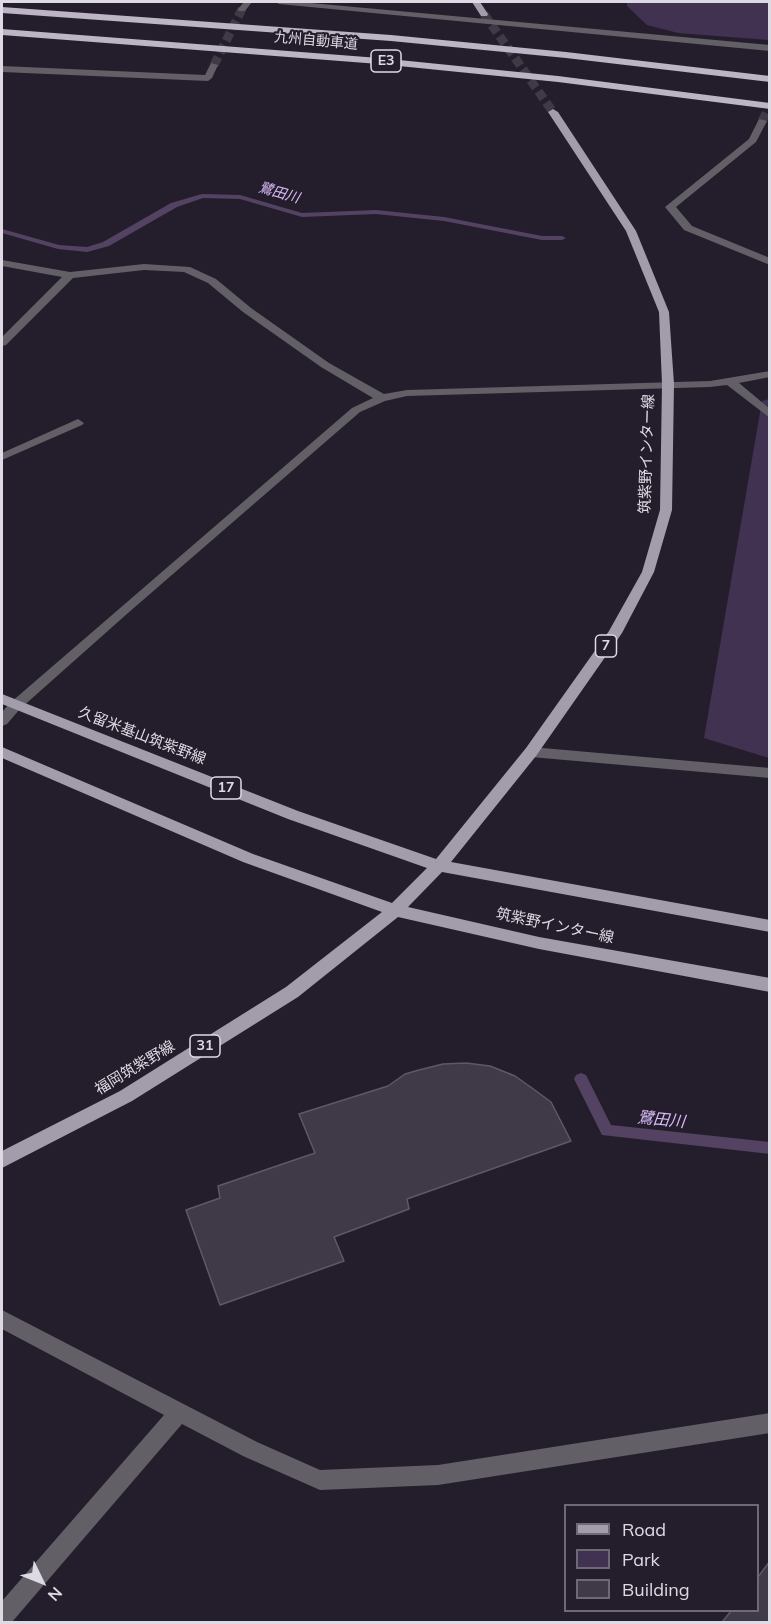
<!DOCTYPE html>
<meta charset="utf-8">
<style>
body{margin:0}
#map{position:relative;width:771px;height:1624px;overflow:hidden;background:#241e2c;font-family:Mulish,sans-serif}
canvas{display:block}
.frame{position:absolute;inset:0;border:3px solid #dedae3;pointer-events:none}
.legend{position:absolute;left:564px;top:1504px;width:195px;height:108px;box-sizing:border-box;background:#241e2c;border:2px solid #6e6975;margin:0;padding:8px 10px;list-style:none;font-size:18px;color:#dedae3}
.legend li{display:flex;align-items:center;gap:12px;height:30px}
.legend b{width:30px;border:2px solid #6e6975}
.north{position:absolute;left:12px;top:1552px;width:60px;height:60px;-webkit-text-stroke:4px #241e2c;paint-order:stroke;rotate:133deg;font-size:16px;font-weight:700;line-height:24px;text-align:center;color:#dedae3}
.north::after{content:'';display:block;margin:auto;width:21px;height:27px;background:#dedae3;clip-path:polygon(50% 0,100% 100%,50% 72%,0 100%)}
</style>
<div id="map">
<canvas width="771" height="1624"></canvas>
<div class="frame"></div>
<ul class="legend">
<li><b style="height:8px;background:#a39cab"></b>Road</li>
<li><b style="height:16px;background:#423252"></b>Park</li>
<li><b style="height:16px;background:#403948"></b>Building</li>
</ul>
<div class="north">N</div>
</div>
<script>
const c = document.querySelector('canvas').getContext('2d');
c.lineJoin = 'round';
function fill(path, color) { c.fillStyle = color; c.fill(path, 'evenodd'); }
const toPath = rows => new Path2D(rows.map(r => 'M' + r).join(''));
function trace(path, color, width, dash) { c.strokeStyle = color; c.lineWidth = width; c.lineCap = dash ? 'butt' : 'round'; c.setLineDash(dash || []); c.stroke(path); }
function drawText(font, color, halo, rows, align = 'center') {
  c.font = font + ' Mulish,"Noto Sans JP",sans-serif'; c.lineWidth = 4.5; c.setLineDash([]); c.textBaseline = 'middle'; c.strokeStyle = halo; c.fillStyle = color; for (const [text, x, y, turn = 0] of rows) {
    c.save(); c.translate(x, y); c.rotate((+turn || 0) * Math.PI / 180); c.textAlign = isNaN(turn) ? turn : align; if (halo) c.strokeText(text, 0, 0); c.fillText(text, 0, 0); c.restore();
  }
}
fill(toPath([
 [627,2,769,2,769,40,678,33,647,25,627,6],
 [769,399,769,758,704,738,762,401]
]), '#423252');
fill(toPath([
 [202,194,240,195,302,213,376,210,444,217,542,236,562,236,566,238,562,240,542,240,444,221,376,214,302,217,240,199,203,198,177,207,109,246,87,252,58,249,2,233,2,229,59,245,87,247,103,242,171,203,202,194],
 [581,1073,586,1075,611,1125,770,1142,770,1154,602,1135,574,1079,576,1075,581,1073]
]), '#534261');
const building = toPath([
 [466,1063,490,1066,515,1076,532,1088,551,1102,571,1141,407,1199,409,1209,334,1237,344,1261,220,1305,186,1210,220,1198,218,1186,315,1153,299,1114,388,1086,405,1074,419,1070,443,1064,466,1063],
 [770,1561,770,1622,722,1622,732,1610,758,1610,758,1577,770,1561]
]);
fill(building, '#403948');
trace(building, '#605868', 1.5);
trace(toPath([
 [214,65,242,9],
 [762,121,770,106]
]), '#403a47', 9, [9, 4.5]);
trace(toPath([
 [484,14,553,112]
]), '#403a47', 9, [9, 4.5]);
fill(toPath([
 [244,2,252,2,245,11,239,11,238,9,244,2],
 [275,2,300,2,770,45,770,51,279,4,275,2],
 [211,63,218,65,212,78,208,81,2,72,2,66,205,75,211,63],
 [759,119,767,121,756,142,676,207,692,226,770,258,770,265,684,230,665,207,749,139,759,119],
 [2,260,70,272,144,264,190,267,216,279,251,308,329,363,384,394,407,390,710,381,770,371,770,377,739,383,770,409,770,418,727,385,710,387,407,396,385,401,360,412,128,613,20,709,7,724,2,726,2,712,10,703,352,408,373,398,321,367,243,312,208,283,184,272,144,270,73,278,6,345,2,346,2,337,62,277,2,266,2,260],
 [78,419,84,423,82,425,2,460,2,453,78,419],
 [531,747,770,768,770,778,531,757,524,752,531,747],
 [2,1310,257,1442,320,1470,438,1465,770,1413,770,1433,438,1485,320,1490,243,1456,182,1424,12,1622,2,1622,2,1601,164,1415,2,1329,2,1310]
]), '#625f66');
fill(toPath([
 [472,2,480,2,488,14,487,16,481,16,472,2],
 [553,109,558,112,636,231,669,312,674,384,672,510,654,572,622,633,536,756,451,862,770,920,770,932,442,872,408,907,539,937,770,978,770,992,539,949,398,917,298,997,132,1101,2,1168,2,1151,120,1091,286,987,382,912,243,862,2,758,2,747,253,854,392,903,427,868,288,819,2,704,2,694,298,811,436,859,526,748,609,631,642,572,660,510,662,384,659,312,626,231,548,112,553,109]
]), '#a39cab');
fill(toPath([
 [2,7,391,35,566,52,770,76,770,82,566,58,391,41,2,13,2,7],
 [2,29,379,58,558,76,770,103,770,109,558,82,379,64,2,35,2,29]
]), '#bdb4c6');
drawText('14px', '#dedae3', '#241e2c', [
 ["九州自動車道",316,41,5]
]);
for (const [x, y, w] of [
 [386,61,30],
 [606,646,21],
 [226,788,30],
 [205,1046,30]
]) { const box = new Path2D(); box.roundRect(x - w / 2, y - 11, w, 22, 4.5); c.fillStyle = '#241e2c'; c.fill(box); trace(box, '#dedae3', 1.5); }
drawText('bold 14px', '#dedae3', null, [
 ["E3",386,61],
 ["7",606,646],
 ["17",226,788],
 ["31",205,1046]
]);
drawText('italic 14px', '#d8bbf7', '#241e2c', [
 ["鷺田川",279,193,16]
]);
drawText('15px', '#dedae3', '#241e2c', [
 ["筑紫野インター線",647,454,-88],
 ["久留米基山筑紫野線",142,736,21],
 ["筑紫野インター線",555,926,12],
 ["福岡筑紫野線",135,1068,-31]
]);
drawText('italic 16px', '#d8bbf7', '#241e2c', [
 ["鷺田川",661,1120,6]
]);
</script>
